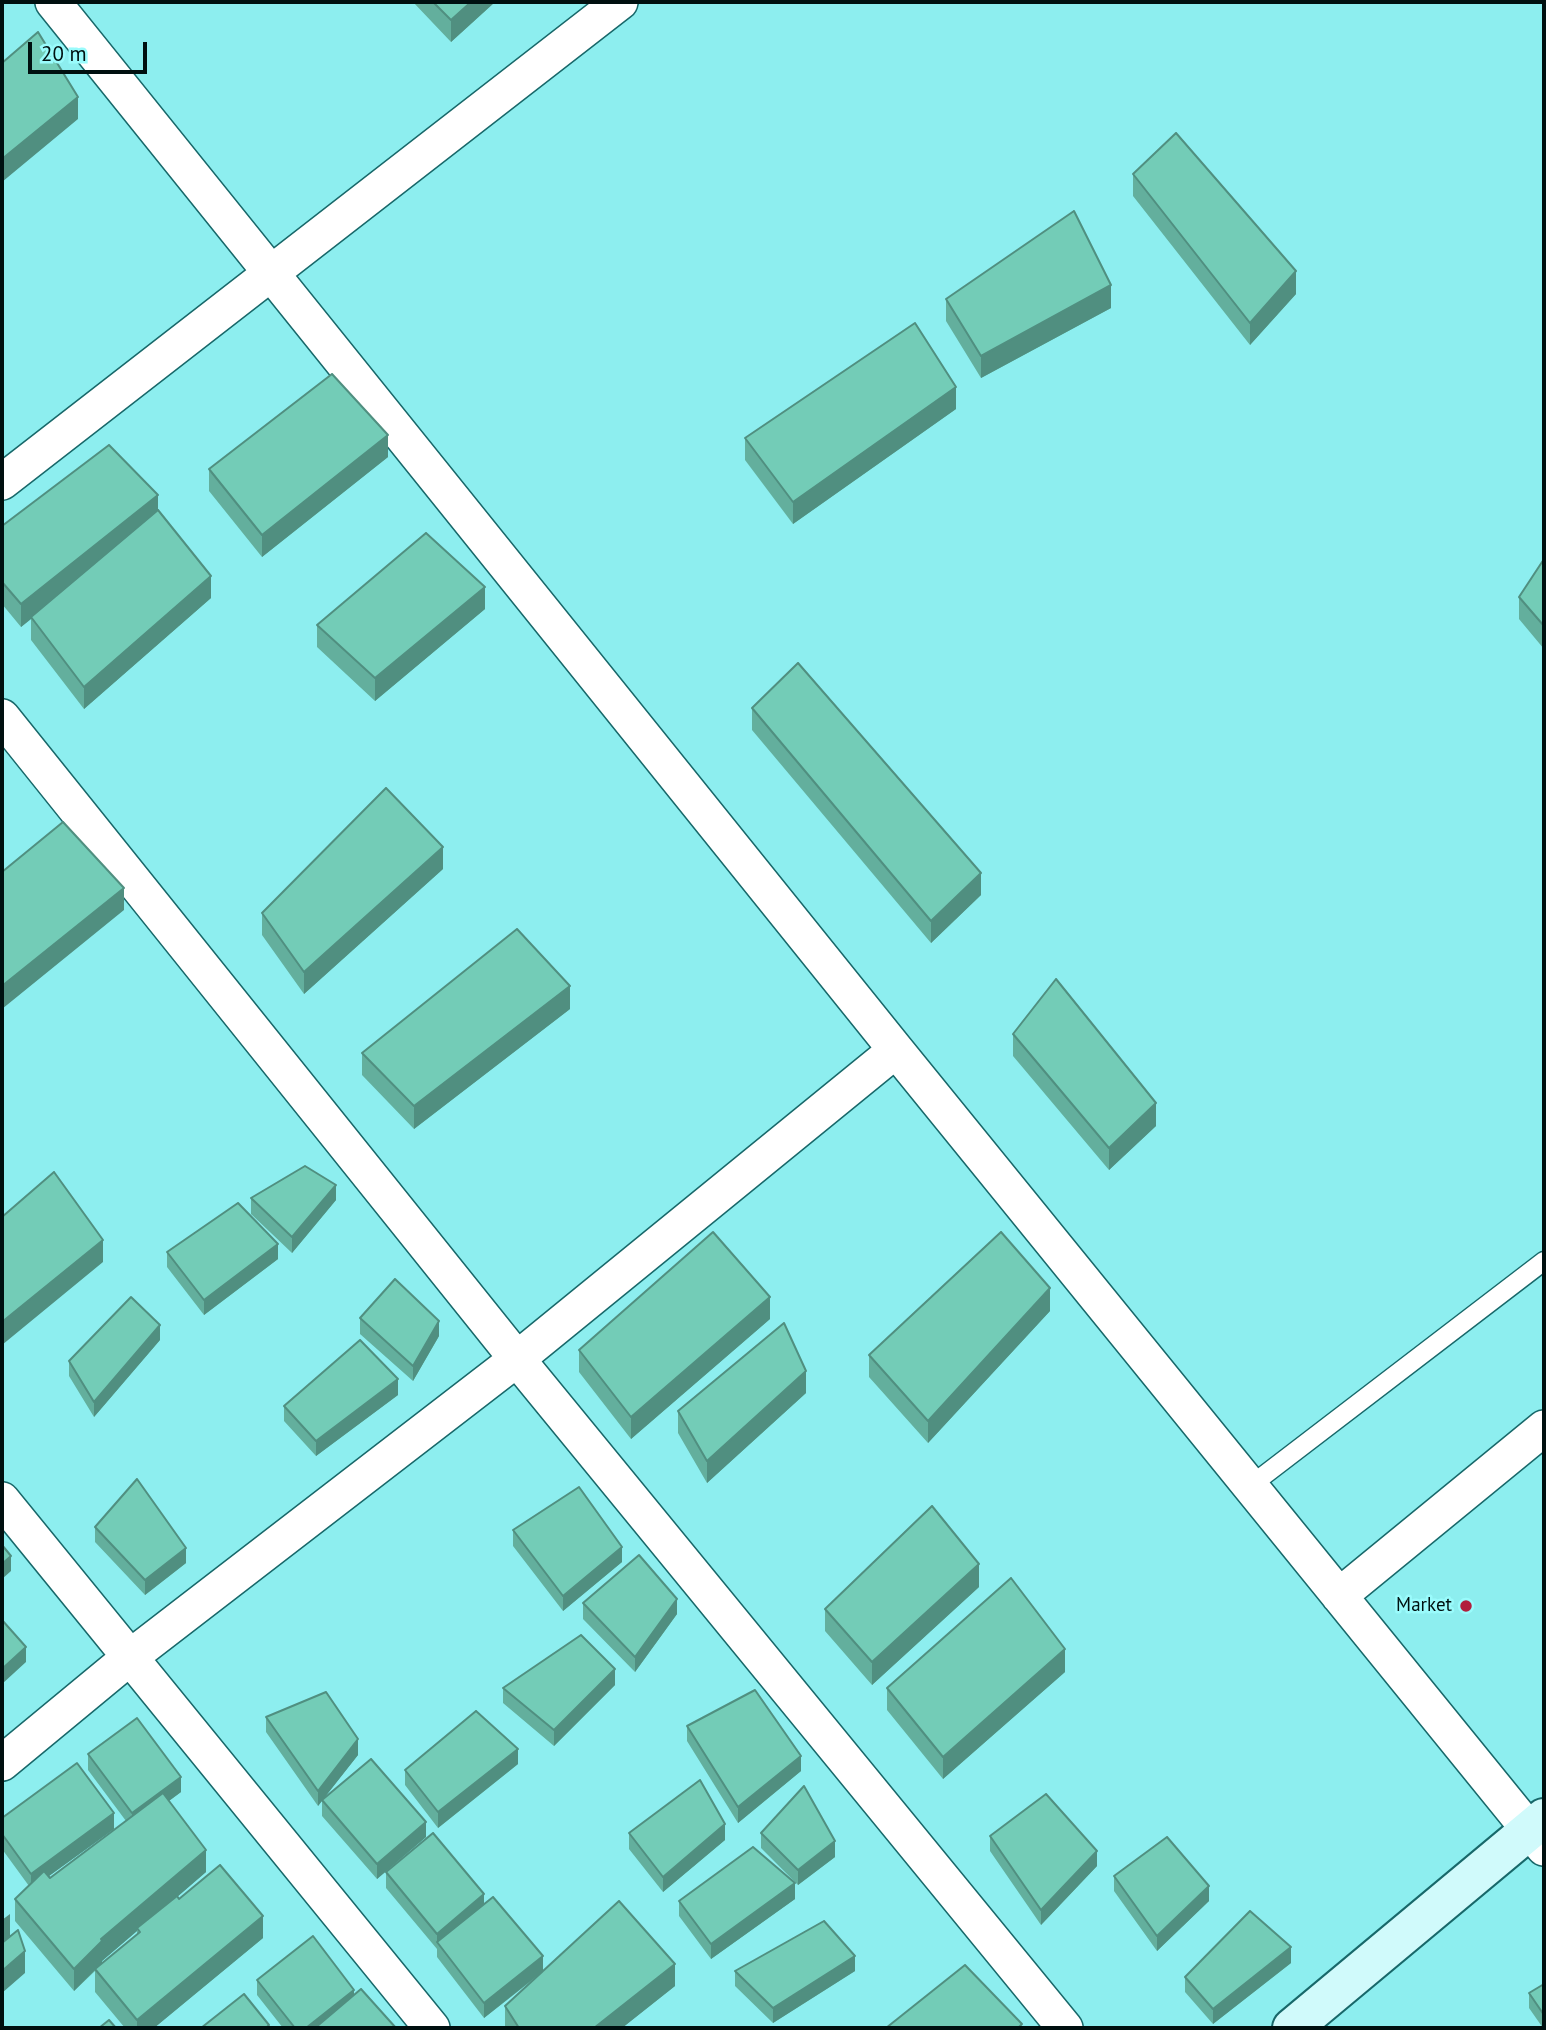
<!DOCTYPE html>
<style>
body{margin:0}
#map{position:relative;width:1546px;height:2030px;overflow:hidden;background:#8deeef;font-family:"PT Sans",sans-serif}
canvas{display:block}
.frame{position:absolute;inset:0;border:4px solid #001010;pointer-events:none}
.scale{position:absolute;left:28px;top:42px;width:119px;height:32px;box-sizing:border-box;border:4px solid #001010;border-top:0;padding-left:9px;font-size:21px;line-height:24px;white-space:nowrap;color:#001010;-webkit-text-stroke:5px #9afbfc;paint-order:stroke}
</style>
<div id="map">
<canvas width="1546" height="2030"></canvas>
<div class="frame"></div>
<div class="scale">20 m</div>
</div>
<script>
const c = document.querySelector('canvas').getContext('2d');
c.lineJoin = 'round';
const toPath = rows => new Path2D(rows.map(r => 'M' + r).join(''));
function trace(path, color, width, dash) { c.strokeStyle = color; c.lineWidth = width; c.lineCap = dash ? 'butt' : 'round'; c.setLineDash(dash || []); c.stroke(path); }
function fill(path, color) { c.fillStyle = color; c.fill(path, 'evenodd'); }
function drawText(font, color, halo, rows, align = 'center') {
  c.font = font + ' "PT Sans",sans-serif'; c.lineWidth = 5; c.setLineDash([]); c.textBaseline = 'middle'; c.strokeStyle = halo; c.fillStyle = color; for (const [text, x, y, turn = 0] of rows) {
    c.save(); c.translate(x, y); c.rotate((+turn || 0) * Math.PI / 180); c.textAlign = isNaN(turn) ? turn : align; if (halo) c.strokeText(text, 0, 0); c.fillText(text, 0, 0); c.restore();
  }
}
const lane = toPath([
 [1250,1486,1544,1261]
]);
const street = toPath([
 [53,2,896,1050,1544,1848],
 [2,482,620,2],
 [2,717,517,1359,1065,2028],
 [2,1500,432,2028],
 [1339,1596,1544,1428],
 [2,1763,129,1658,517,1359,896,1050]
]);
const secondary = toPath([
 [1292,2028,1544,1818]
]);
trace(lane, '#18686a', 21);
trace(street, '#18686a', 38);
trace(secondary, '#18686a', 42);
trace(lane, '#fff', 18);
trace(street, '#fff', 35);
trace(secondary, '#d0fafb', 38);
fill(toPath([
 [413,2,495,2,451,42],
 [1133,174,1296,294,1250,345,1133,196],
 [946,299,1111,308,981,378,946,321],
 [956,409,793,524,745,460,745,438],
 [388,457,262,557,209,491,209,469],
 [158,510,211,598,84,709,31,640,31,619,21,627,2,604,2,526],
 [1544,559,1544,649,1519,619,1519,597],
 [485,609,375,701,317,647,317,625],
 [752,708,981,895,931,943,752,730],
 [443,869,304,994,262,935,262,913],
 [570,1009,414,1129,362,1075,362,1053],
 [1013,1034,1156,1126,1109,1170,1013,1056],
 [251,1198,336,1200,292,1253,251,1214],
 [167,1252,278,1259,204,1315,167,1267],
 [1050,1311,928,1443,869,1377,869,1355],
 [360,1318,439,1336,413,1381,360,1334],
 [770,1319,631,1439,579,1372,579,1350],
 [160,1340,94,1417,69,1376,69,1361],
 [806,1393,707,1483,678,1433,678,1411],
 [398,1395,316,1456,284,1421,284,1406],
 [95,1527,186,1563,145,1595,95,1542],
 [513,1530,622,1562,563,1611,513,1546],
 [979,1587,872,1685,825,1631,825,1609],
 [583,1603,677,1614,635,1672,583,1619],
 [1065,1672,943,1779,887,1710,887,1688],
 [615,1685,554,1746,503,1703,503,1688],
 [266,1717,358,1755,322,1800,426,1837,377,1879,322,1816,322,1801,318,1806,266,1732],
 [687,1726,801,1771,738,1823,687,1741],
 [88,1754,181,1792,169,1801,206,1872,178,1896,179,1899,263,1938,154,2028,125,2028,95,1992,95,1971,74,1991,15,1921,15,1899,29,1886,2,1849,2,1818,114,1829,49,1876,50,1878,126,1821,88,1770],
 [137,1931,137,1934,102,1963,102,1961],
 [518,1764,438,1828,405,1785,405,1770],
 [629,1833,725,1840,663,1892,629,1849],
 [761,1833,835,1857,798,1885,761,1848],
 [990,1836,1097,1866,1041,1925,990,1851],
 [386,1872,484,1904,543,1971,675,1986,622,2028,505,2028,505,2006,539,1975,484,2018,437,1957,437,1949,386,1888],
 [1114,1876,1209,1901,1157,1951,1114,1891],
 [795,1899,711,1959,679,1916,679,1901],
 [1291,1963,1213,2024,1185,1992,1185,1977],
 [735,1971,855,1971,773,2023,735,1986],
 [257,1980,354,1995,396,2028,283,2028,257,1995],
 [1544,1984,1544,2028,1543,2028,1529,2008,1529,1993]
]), '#63af9d');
fill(toPath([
 [471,2,495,2,451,42,451,20],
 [78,97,78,119,2,182,2,159],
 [1296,271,1296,294,1250,345,1250,323],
 [1111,285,1111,308,981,378,981,356],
 [956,387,956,409,793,524,793,502],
 [388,435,388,457,262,557,262,535],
 [158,495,158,517,21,627,21,604],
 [211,576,211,598,84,709,84,687],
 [485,587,485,609,375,701,375,678],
 [443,847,443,869,304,994,304,972],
 [981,873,981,895,931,943,931,921],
 [124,888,124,910,2,1009,2,986],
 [570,986,570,1009,414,1129,414,1106],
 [1156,1103,1156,1126,1109,1170,1109,1148],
 [336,1185,336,1200,292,1253,292,1237],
 [103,1240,103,1262,2,1345,2,1322],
 [278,1244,278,1259,204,1315,204,1300],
 [1050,1288,1050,1311,928,1443,928,1421],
 [770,1297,770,1319,631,1439,631,1417],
 [439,1321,439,1336,413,1381,413,1366],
 [160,1325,160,1340,94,1417,94,1402],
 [806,1371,806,1393,707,1483,707,1461],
 [398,1379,398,1395,316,1456,316,1441],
 [622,1547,622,1562,563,1611,563,1596],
 [186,1548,186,1563,145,1595,145,1580],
 [11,1556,11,1571,2,1579,2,1564],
 [979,1564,979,1587,872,1685,872,1662],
 [677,1599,677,1614,635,1672,635,1657],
 [26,1647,26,1662,2,1684,2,1669],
 [1065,1649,1065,1672,943,1779,943,1757],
 [615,1669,615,1685,554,1746,554,1730],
 [358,1739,358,1755,318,1806,318,1791],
 [518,1749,518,1764,438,1828,438,1812],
 [801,1756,801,1771,738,1823,738,1807],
 [181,1777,181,1792,132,1828,132,1813],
 [114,1813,114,1829,31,1889,31,1874],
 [426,1822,426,1837,377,1879,377,1864],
 [725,1824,725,1840,663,1892,663,1877],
 [835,1841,835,1857,798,1885,798,1870],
 [206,1850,206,1872,139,1930,137,1928,137,1931,102,1961,102,1963,74,1991,74,1969,101,1939],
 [1097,1851,1097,1866,1041,1925,1041,1910],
 [795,1883,795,1899,711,1959,711,1944],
 [1209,1886,1209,1901,1157,1951,1157,1936],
 [484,1894,484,1910,437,1942,437,1949,437,1934],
 [10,1914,10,1937,2,1942,2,1920],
 [263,1916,263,1938,154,2028,137,2028,137,2020],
 [1291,1947,1291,1963,1213,2024,1213,2009],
 [25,1951,25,1973,2,1993,2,1971],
 [543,1956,543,1971,484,2018,484,2003],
 [855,1956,855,1971,773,2023,773,2008],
 [675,1964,675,1986,622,2028,594,2028],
 [354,1990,354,2005,325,2028,306,2028]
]), '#508f80');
const building = toPath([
 [433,2,471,2,451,20,433,2],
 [38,32,78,97,2,159,2,63,38,32],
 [1176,133,1296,271,1250,323,1133,174,1176,133],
 [1074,211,1111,285,981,356,946,299,1074,211],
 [915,323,956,387,793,502,745,438,915,323],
 [332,374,388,435,262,535,209,469,332,374],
 [109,445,158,495,21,604,2,582,2,526,109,445],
 [158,510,211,576,84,687,31,617,158,510],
 [426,533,485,587,375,678,317,625,426,533],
 [1544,559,1544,626,1519,597,1544,559],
 [798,663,981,873,931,921,752,708,798,663],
 [386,788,443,847,304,972,262,913,386,788],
 [63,822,124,888,2,986,2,872,63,822],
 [517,929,570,986,414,1106,362,1053,517,929],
 [1056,979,1156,1103,1109,1148,1013,1034,1056,979],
 [305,1166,336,1185,292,1237,251,1198,305,1166],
 [54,1172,103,1240,2,1322,2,1217,54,1172],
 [238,1203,278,1244,204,1300,167,1252,238,1203],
 [713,1232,770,1297,631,1417,579,1350,713,1232],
 [1001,1232,1050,1288,928,1421,869,1355,1001,1232],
 [395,1279,439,1321,413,1366,360,1318,395,1279],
 [131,1297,160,1325,94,1402,69,1361,131,1297],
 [784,1323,806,1371,707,1461,678,1411,784,1323],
 [360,1340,398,1379,316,1441,284,1406,360,1340],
 [137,1479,186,1548,145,1580,95,1527,137,1479],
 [579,1487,622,1547,563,1596,513,1530,579,1487],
 [932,1506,979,1564,872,1662,825,1609,932,1506],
 [2,1545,11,1556,2,1564,2,1545],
 [639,1555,677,1599,635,1657,583,1603,639,1555],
 [1011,1578,1065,1649,943,1757,887,1688,1011,1578],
 [2,1620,26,1647,2,1669,2,1620],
 [581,1635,615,1669,554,1730,503,1688,581,1635],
 [755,1690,801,1756,738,1807,687,1726,755,1690],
 [326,1692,358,1739,318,1791,266,1717,326,1692],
 [476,1711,518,1749,438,1812,405,1770,476,1711],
 [137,1718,181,1777,132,1813,88,1754,137,1718],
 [371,1759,426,1822,377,1864,322,1800,371,1759],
 [77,1763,114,1813,31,1874,2,1834,2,1818,77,1763],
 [700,1780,725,1824,663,1877,629,1833,700,1780],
 [804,1786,835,1841,798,1870,761,1833,804,1786],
 [163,1793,206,1850,101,1939,102,1941,74,1969,15,1899,44,1871,50,1878,163,1793],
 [1046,1794,1097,1851,1041,1910,990,1836,1046,1794],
 [433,1833,484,1894,437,1934,386,1872,433,1833],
 [1167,1837,1209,1886,1157,1936,1114,1876,1167,1837],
 [753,1847,795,1883,711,1944,679,1901,753,1847],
 [220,1865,263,1916,137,2020,95,1969,140,1932,137,1928,177,1896,179,1899,220,1865],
 [493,1897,543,1956,484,2003,437,1942,493,1897],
 [619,1901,675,1964,594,2028,519,2028,505,2006,619,1901],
 [1250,1911,1291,1947,1213,2009,1185,1977,1250,1911],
 [824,1921,855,1956,773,2008,735,1971,824,1921],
 [18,1930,25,1951,2,1971,2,1943,18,1930],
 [313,1936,354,1990,306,2028,295,2028,257,1980,313,1936],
 [965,1965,1022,2024,1018,2028,886,2028,965,1965],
 [1544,1984,1544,2015,1529,1993,1544,1984],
 [361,1989,396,2028,315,2028,361,1989],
 [244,1994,269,2025,266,2028,201,2028,244,1994],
 [109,2020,116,2028,99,2028,109,2020]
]);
fill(building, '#73ccb7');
trace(building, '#508f80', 2);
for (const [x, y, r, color] of [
 [1466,1606,7,"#b11e3c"]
]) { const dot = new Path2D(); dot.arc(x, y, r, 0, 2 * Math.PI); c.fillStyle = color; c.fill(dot); trace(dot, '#9afbfc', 2.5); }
drawText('19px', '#001010', '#9afbfc', [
 ["Market",1452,1606]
], 'right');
</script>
